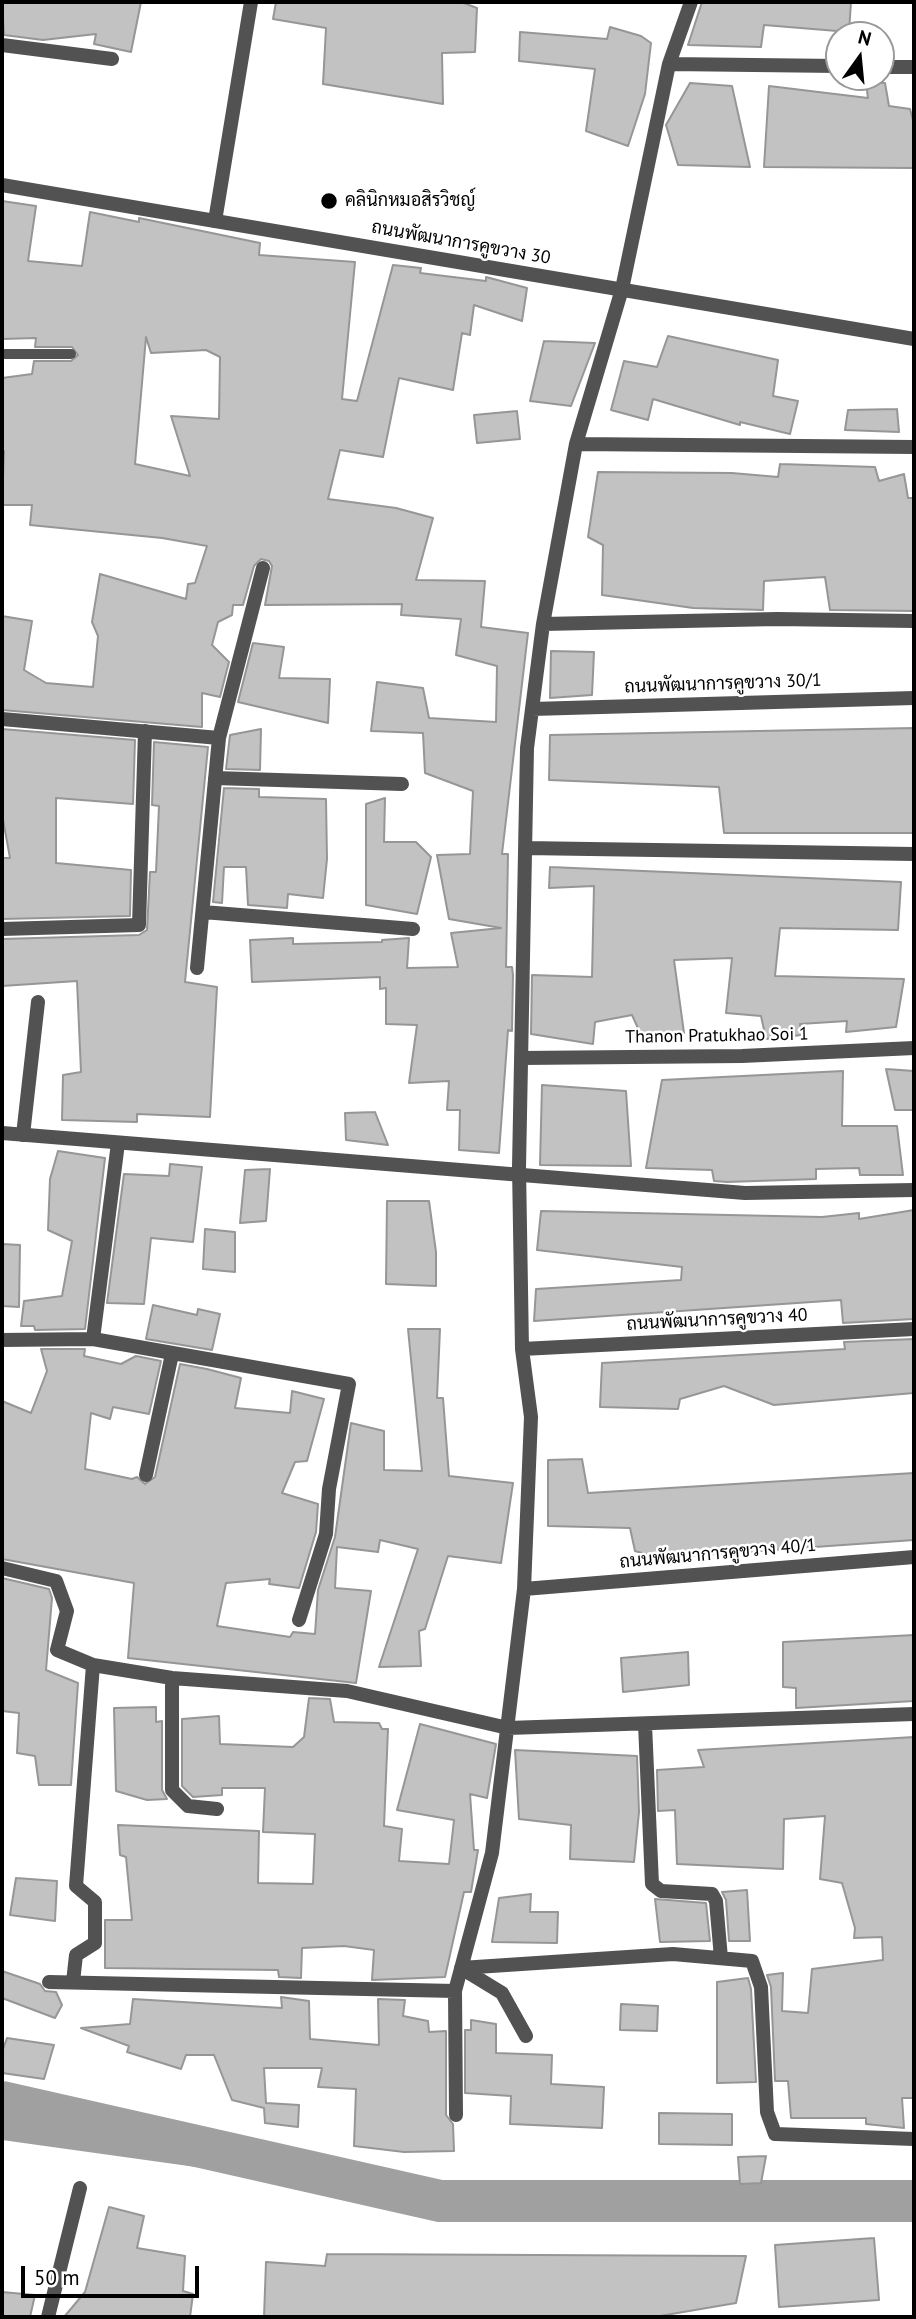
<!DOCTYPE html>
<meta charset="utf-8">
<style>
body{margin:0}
#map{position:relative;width:916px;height:2319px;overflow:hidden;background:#fff;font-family:"PT Sans",sans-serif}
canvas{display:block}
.frame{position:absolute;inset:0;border:4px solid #000;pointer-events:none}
.north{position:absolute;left:825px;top:21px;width:70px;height:70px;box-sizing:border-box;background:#fff;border:2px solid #999;border-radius:50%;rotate:15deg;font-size:19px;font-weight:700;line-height:28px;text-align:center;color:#000}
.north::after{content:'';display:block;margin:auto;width:24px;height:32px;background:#000;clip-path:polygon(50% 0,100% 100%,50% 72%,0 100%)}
.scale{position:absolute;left:21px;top:2266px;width:178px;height:32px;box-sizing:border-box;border:4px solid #000;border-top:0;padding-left:9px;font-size:21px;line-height:24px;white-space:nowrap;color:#000;-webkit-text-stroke:5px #fff;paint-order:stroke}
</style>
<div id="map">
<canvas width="916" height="2319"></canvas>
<div class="frame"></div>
<div class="north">N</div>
<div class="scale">50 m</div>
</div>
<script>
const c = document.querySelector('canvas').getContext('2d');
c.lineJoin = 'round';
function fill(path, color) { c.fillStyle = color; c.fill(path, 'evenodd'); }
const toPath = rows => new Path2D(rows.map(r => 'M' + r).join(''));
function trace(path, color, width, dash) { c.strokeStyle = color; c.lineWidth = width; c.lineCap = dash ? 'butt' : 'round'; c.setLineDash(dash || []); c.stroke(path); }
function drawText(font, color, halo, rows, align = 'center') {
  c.font = font + ' "PT Sans",Sarabun,sans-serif'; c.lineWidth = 5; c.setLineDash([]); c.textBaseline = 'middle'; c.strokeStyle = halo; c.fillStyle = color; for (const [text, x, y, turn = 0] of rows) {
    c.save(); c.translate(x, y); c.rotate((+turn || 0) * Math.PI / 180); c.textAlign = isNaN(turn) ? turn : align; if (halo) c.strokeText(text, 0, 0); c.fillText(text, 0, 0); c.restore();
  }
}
fill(toPath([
 [2,2101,24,2105,440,2201,2,2140]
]), '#a0a0a0');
trace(toPath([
 [2,2102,440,2201,914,2201]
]), '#a0a0a0', 42);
const building = toPath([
 [2,2,141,2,131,52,94,44,96,34,43,40,4,35,2,2],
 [276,2,461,2,477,8,475,52,442,53,443,104,323,84,326,28,273,19,276,2],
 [702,2,851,2,849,32,764,25,761,47,688,45,702,2],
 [610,27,641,36,651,43,645,94,628,146,586,131,595,69,519,61,520,32,607,39,610,27],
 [690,83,732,86,750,167,678,165,666,125,690,83],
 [866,83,885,83,889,106,910,109,914,124,914,168,764,167,769,86,868,98,866,83],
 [2,201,36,206,28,261,82,266,90,212,139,222,139,218,260,243,259,255,355,262,342,399,357,401,393,265,421,268,420,273,486,281,486,277,527,288,522,321,474,305,470,335,462,333,453,390,399,378,383,457,340,450,328,499,396,508,433,518,416,580,485,581,481,627,528,633,502,854,508,854,506,967,512,967,513,975,512,1031,508,1030,499,1153,459,1150,460,1110,447,1110,449,1081,409,1083,417,1025,386,1024,386,988,380,989,380,977,252,982,250,940,293,938,293,944,382,942,382,940,409,938,407,968,458,967,451,933,501,928,449,919,437,855,470,854,473,791,425,773,423,733,371,731,377,682,423,688,429,718,496,722,497,666,456,655,461,619,401,615,402,604,265,605,272,566,269,561,261,559,254,566,243,605,233,605,232,615,218,622,212,645,229,662,220,697,202,693,202,727,2,710,2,616,32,621,24,670,46,683,93,687,98,636,92,622,100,574,186,599,188,584,195,583,207,546,162,538,30,525,32,505,2,505,4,451,2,451,2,378,32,374,34,361,71,361,78,355,72,347,35,347,36,338,2,339,2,201],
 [146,337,151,353,206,350,220,357,219,419,171,416,190,476,135,464,146,337],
 [668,336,778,360,773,396,798,401,790,434,740,422,740,425,653,399,648,420,611,410,624,361,657,367,668,336],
 [544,341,595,343,571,406,530,401,544,341],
 [897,409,899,432,845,430,848,410,897,409],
 [517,411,520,439,477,443,474,415,517,411],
 [780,464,875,467,879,481,904,474,908,498,914,498,914,611,830,610,825,577,764,581,763,610,693,608,602,595,603,545,588,537,598,472,732,473,778,477,780,464],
 [253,643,284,647,279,678,330,679,328,723,238,702,253,643],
 [551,651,594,652,592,695,550,698,551,651],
 [914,728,914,833,724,833,719,787,549,780,550,735,914,728],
 [2,729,135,740,133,804,56,798,56,863,131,870,130,916,2,919,2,858,10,858,2,814,2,729],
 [261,729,260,770,226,769,230,735,261,729],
 [154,742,208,747,185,982,217,987,210,1117,137,1114,137,1122,62,1120,63,1075,81,1072,77,981,2,986,2,939,139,935,147,930,150,872,156,872,159,806,152,805,154,742],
 [224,788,259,789,259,797,326,799,327,859,323,898,288,894,287,908,248,905,246,867,224,867,222,903,213,902,224,788],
 [385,798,384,842,416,842,431,857,417,914,366,905,366,804,385,798],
 [550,867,901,882,898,930,780,928,775,976,904,979,896,1027,846,1032,847,1021,800,1024,802,1035,766,1039,761,1016,726,1013,732,958,674,960,684,1033,642,1037,632,1015,595,1022,593,1044,531,1034,532,975,592,977,594,886,549,888,550,867],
 [886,1069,914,1071,914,1110,895,1110,886,1069],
 [843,1071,842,1126,897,1126,903,1175,860,1175,859,1168,816,1169,816,1179,727,1182,714,1181,712,1170,646,1168,662,1080,843,1071],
 [542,1085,626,1091,631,1166,540,1165,542,1085],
 [375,1112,388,1145,346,1140,345,1113,375,1112],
 [58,1151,105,1158,85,1329,35,1330,34,1326,21,1326,24,1301,62,1296,72,1241,48,1230,50,1179,58,1151],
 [170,1164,202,1167,193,1242,151,1238,144,1304,107,1303,124,1174,169,1176,170,1164],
 [270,1169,266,1221,240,1223,245,1170,270,1169],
 [387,1201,429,1201,436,1252,436,1286,386,1284,387,1201],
 [914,1210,914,1319,843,1323,841,1300,534,1321,536,1289,681,1280,682,1267,537,1250,541,1211,822,1217,859,1213,859,1219,914,1210],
 [205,1229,235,1232,235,1272,203,1269,205,1229],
 [2,1244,20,1245,19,1307,2,1306,2,1244],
 [153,1305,197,1315,198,1309,220,1314,212,1350,146,1339,153,1305],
 [408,1329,440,1329,437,1398,443,1398,449,1476,513,1483,501,1563,448,1556,425,1629,419,1631,421,1666,379,1667,418,1549,380,1540,378,1552,337,1547,335,1588,371,1591,356,1683,128,1658,134,1583,2,1559,2,1401,31,1413,47,1371,41,1349,85,1349,84,1356,121,1364,136,1356,161,1361,149,1414,113,1407,110,1419,91,1413,85,1469,132,1479,137,1477,145,1484,155,1477,180,1364,207,1369,241,1378,235,1408,290,1413,292,1391,324,1399,307,1461,295,1462,282,1493,318,1504,316,1532,299,1588,269,1584,270,1579,226,1583,217,1626,290,1637,293,1632,315,1634,318,1590,335,1537,351,1423,384,1431,384,1470,422,1471,408,1329],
 [914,1339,914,1393,774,1405,724,1386,680,1399,678,1409,600,1407,602,1363,845,1349,844,1342,914,1339],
 [582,1459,588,1493,914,1473,914,1540,659,1558,635,1551,630,1528,548,1526,548,1460,582,1459],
 [2,1578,49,1589,52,1598,46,1670,78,1683,71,1785,39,1785,35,1756,17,1753,19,1713,2,1711,2,1578],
 [914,1635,914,1701,796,1708,796,1688,783,1687,783,1642,914,1635],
 [688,1652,689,1685,623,1692,621,1658,688,1652],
 [309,1698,330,1699,334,1722,379,1723,382,1729,388,1729,384,1826,402,1829,399,1861,449,1864,454,1820,397,1810,420,1724,496,1744,487,1798,470,1794,474,1850,478,1850,471,1892,464,1892,445,1977,372,1980,374,1950,344,1946,302,1948,301,1978,279,1977,278,1970,105,1968,105,1920,132,1920,126,1857,120,1855,118,1825,259,1831,258,1883,313,1884,315,1834,263,1832,265,1788,222,1788,222,1795,193,1797,182,1786,182,1719,219,1716,220,1744,293,1747,304,1737,309,1698],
 [156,1707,156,1722,162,1721,162,1790,167,1799,147,1800,116,1791,114,1708,156,1707],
 [914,1737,914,2098,902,2098,904,2128,866,2124,866,2118,791,2118,788,2081,775,2081,771,1987,767,1975,783,1973,782,2011,808,2013,812,1969,883,1960,882,1937,854,1938,855,1928,842,1883,820,1879,825,1816,784,1819,783,1869,677,1864,675,1810,658,1811,657,1770,704,1767,698,1750,914,1737],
 [515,1750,637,1756,639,1812,634,1862,570,1859,571,1825,519,1819,515,1750],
 [16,1878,57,1881,55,1921,10,1915,16,1878],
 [747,1890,750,1941,729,1941,726,1900,722,1892,747,1890],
 [531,1894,530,1912,558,1912,557,1943,492,1942,499,1898,531,1894],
 [655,1899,706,1903,710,1941,660,1942,655,1899],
 [2,1971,40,1984,45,1991,56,1992,62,2005,55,2018,2,1998,2,1971],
 [748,1978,751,1989,756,2082,717,2083,717,1982,748,1978],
 [281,1997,309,2001,310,2039,379,2045,378,1999,405,2000,403,2016,428,2021,429,2032,446,2031,446,2115,453,2124,454,2151,404,2152,354,2146,356,2089,318,2087,322,2068,264,2068,266,2103,299,2105,298,2127,265,2123,264,2108,232,2100,214,2055,186,2055,181,2069,127,2052,129,2046,81,2028,130,2024,133,1999,282,2008,281,1997],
 [621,2004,658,2006,657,2031,620,2030,621,2004],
 [471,2020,496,2024,496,2053,552,2055,551,2084,604,2087,602,2128,510,2124,511,2096,465,2093,465,2030,471,2030,471,2020],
 [7,2038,54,2045,44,2079,2,2073,2,2052,7,2038],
 [659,2113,732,2114,732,2145,659,2144,659,2113],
 [766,2156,761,2183,740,2184,738,2157,766,2156],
 [109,2207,144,2216,137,2248,185,2256,183,2291,193,2294,190,2317,64,2317,85,2292,109,2207],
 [874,2238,879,2300,779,2307,775,2245,874,2238],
 [327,2254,746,2256,736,2303,654,2317,264,2317,266,2262,325,2266,327,2254],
 [2,2292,35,2295,30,2317,2,2317,2,2292]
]);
fill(building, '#c2c2c2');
trace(building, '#969696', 2);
trace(toPath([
 [2,354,71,354]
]), '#525252', 10);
trace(toPath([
 [2,45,112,59],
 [669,64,839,66],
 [881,67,914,67],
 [215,221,251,2],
 [576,444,914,447],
 [543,624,777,619,914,621],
 [532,709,914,698],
 [2,719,219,738],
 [215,778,402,784],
 [525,848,914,854],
 [203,912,413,929],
 [2,929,139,925,145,731],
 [197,968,219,738,263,568],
 [521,1058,742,1056,914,1048],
 [23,1135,38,1002],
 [93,1339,118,1143],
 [2,1340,93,1339,349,1384,329,1489,326,1534,299,1620],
 [522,1349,914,1329],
 [146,1475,172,1354],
 [2,1568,56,1581,67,1611,57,1650,93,1665,172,1678,347,1691,508,1728,914,1714],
 [524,1589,914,1557],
 [172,1678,172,1790,188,1806,217,1809],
 [645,1724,652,1884,661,1891,712,1894,716,1901,721,1958],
 [461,1968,673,1954,752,1961,761,1987,767,2112,775,2134,914,2139],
 [461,1968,502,1993,526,2036],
 [49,1982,455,1991],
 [73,1982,76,1955,95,1943,95,1902,76,1886,93,1665],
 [456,2115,455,1991,492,1853,524,1589,531,1417,522,1349,519,1167,527,748,543,624,576,444,622,289,669,64,691,2],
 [48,2317,80,2188]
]), '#525252', 14);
trace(toPath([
 [2,185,914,339],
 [2,1133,745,1193,914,1190]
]), '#525252', 14);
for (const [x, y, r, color] of [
 [329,201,9,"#000"]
]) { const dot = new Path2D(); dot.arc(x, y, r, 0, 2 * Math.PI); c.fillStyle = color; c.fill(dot); trace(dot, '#fff', 2.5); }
drawText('18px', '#000', '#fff', [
 ["คลินิกหมอสิรวิชญ์",345,201]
], 'left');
drawText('18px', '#000', '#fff', [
 ["ถนนพัฒนาการคูขวาง 30",461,243,10],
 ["ถนนพัฒนาการคูขวาง 30/1",723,684,-2],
 ["Thanon Pratukhao Soi 1",717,1036,-1],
 ["ถนนพัฒนาการคูขวาง 40",717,1320,-3],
 ["ถนนพัฒนาการคูขวาง 40/1",718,1554,-5]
]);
</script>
